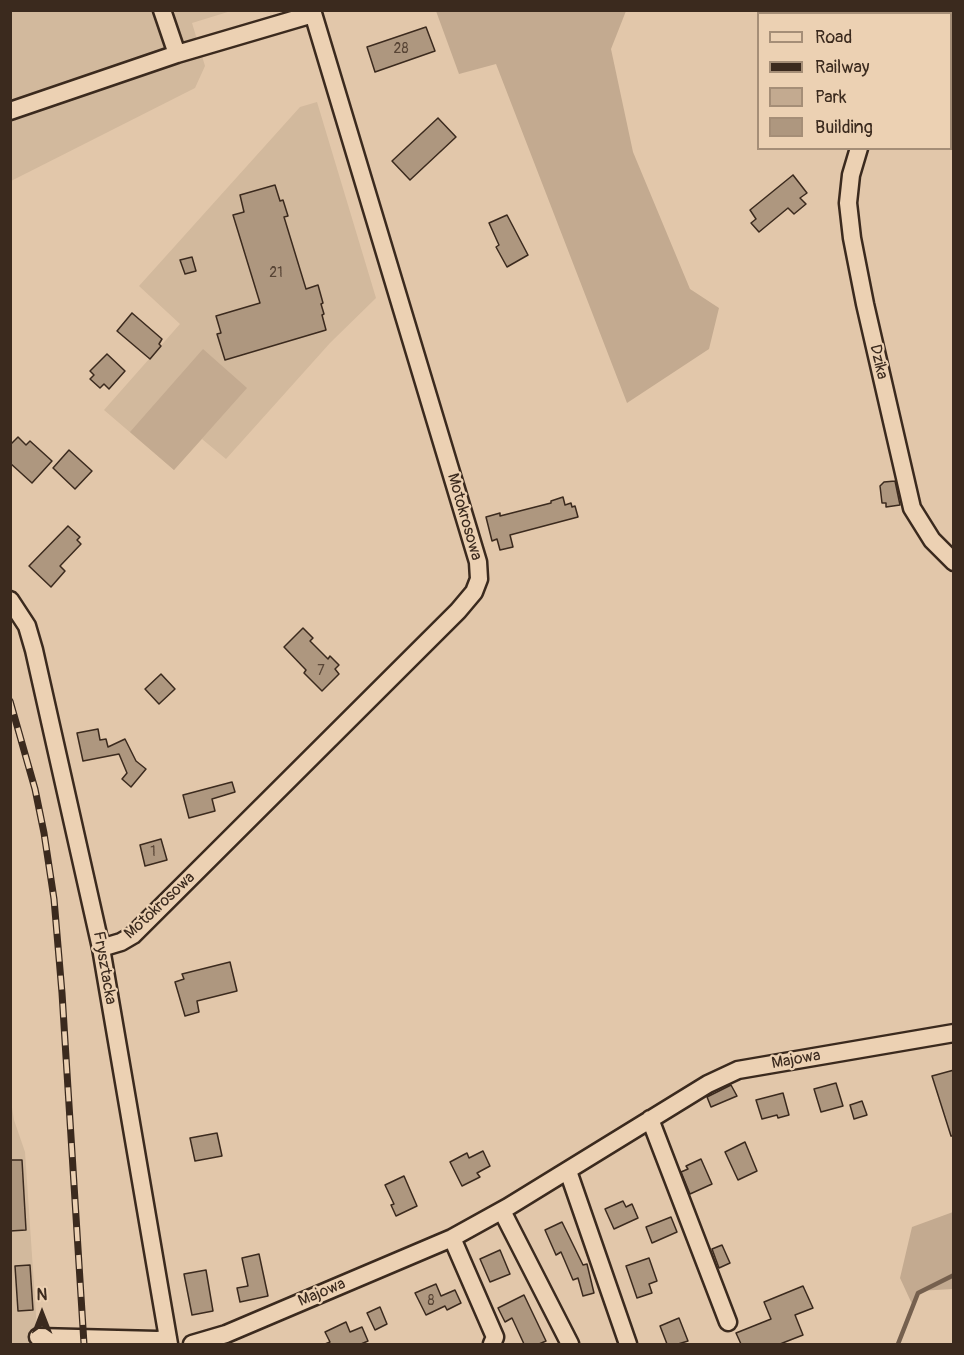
<!DOCTYPE html>
<style>
body{margin:0}
#map{position:relative;width:964px;height:1355px;overflow:hidden;background:#e2c7aa;font-family:Pangolin,sans-serif}
canvas{display:block}
.frame{position:absolute;inset:0;border:12px solid #3b2a1e;pointer-events:none}
.legend{position:absolute;left:757px;top:12px;width:195px;height:138px;box-sizing:border-box;background:#ecd1b3;border:2px solid #a58e77;margin:0;padding:8px 10px;list-style:none;font-size:18px;color:#3b2a1e}
.legend li{display:flex;align-items:center;gap:12px;height:30px}
.legend b{width:30px;border:2px solid #a58e77}
.north{position:absolute;left:12px;top:1283px;width:60px;height:60px;-webkit-text-stroke:4px #ecd1b3;paint-order:stroke;rotate:0deg;font-size:16px;font-weight:700;line-height:24px;text-align:center;color:#3b2a1e}
.north::after{content:'';display:block;margin:auto;width:21px;height:27px;background:#3b2a1e;clip-path:polygon(50% 0,100% 100%,50% 72%,0 100%)}
</style>
<div id="map">
<canvas width="964" height="1355"></canvas>
<div class="frame"></div>
<ul class="legend">
<li><b style="height:8px;background:#ecd1b3"></b>Road</li>
<li><b style="height:8px;background:#3b2a1e"></b>Railway</li>
<li><b style="height:16px;background:#c3aa90"></b>Park</li>
<li><b style="height:16px;background:#ae977f"></b>Building</li>
</ul>
<div class="north">N</div>
</div>
<script>
const c = document.querySelector('canvas').getContext('2d');
c.lineJoin = 'round';
function fill(path, color) { c.fillStyle = color; c.fill(path, 'evenodd'); }
const toPath = rows => new Path2D(rows.map(r => 'M' + r).join(''));
function trace(path, color, width, dash) { c.strokeStyle = color; c.lineWidth = width; c.lineCap = dash ? 'butt' : 'round'; c.setLineDash(dash || []); c.stroke(path); }
function drawText(font, color, halo, rows, align = 'center') {
  c.font = font + ' Pangolin,sans-serif'; c.lineWidth = 4.5; c.setLineDash([]); c.textBaseline = 'middle'; c.strokeStyle = halo; c.fillStyle = color; for (const [text, x, y, turn = 0] of rows) {
    c.save(); c.translate(x, y); c.rotate((+turn || 0) * Math.PI / 180); c.textAlign = isNaN(turn) ? turn : align; if (halo) c.strokeText(text, 0, 0); c.fillText(text, 0, 0); c.restore();
  }
}
fill(toPath([
 [11,11,231,11,192,23,205,66,195,88,11,181],
 [317,102,376,298,330,343,226,459,202,439,174,470,104,410,180,324,139,286,300,107],
 [10,1095,14,1120,25,1152,38,1344,11,1344]
]), '#d2b99d');
fill(toPath([
 [436,11,626,11,611,49,633,152,690,289,719,308,709,349,627,403,496,64,459,74],
 [203,349,247,388,174,470,130,432],
 [953,1212,953,1289,918,1291,912,1304,900,1278,912,1227]
]), '#c3aa90');
trace(toPath([
 [898,1344,918,1293,954,1275]
]), '#75604e', 4.5);
const building = toPath([
 [426,27,435,51,375,72,367,47,426,27],
 [438,118,456,137,410,180,392,161,438,118],
 [793,175,807,193,800,198,806,204,794,214,788,208,759,232,751,223,756,219,750,210,793,175],
 [275,185,280,201,283,200,288,216,284,217,306,289,318,285,323,303,321,304,324,314,322,315,326,330,225,360,217,334,221,333,216,316,260,303,233,215,244,212,240,195,275,185],
 [507,215,528,255,507,267,496,247,499,245,489,223,507,215],
 [192,257,196,271,185,274,180,260,192,257],
 [132,313,162,339,159,344,161,346,150,359,117,331,132,313],
 [107,354,125,371,109,389,104,384,100,388,90,379,94,375,90,371,107,354],
 [18,437,26,445,30,441,52,461,32,483,10,463,10,445,18,437],
 [69,450,92,471,75,489,53,468,69,450],
 [895,481,900,505,886,507,886,503,882,503,880,486,884,482,895,481],
 [563,497,565,505,571,503,572,507,575,506,578,517,510,535,513,547,500,550,497,539,492,541,486,517,500,513,500,516,551,503,551,501,563,497],
 [68,526,80,537,77,540,81,544,60,566,65,571,51,587,29,566,68,526],
 [303,628,313,638,310,641,328,659,330,656,339,665,335,669,339,674,322,691,304,673,306,670,284,647,303,628],
 [161,674,175,689,159,704,145,689,161,674],
 [98,729,100,740,106,739,108,747,125,739,136,761,146,769,131,787,122,779,127,773,119,754,83,761,77,733,98,729],
 [232,782,235,792,212,799,215,811,189,818,183,795,232,782],
 [161,839,167,860,145,866,140,845,161,839],
 [230,962,237,991,197,1001,199,1012,185,1016,175,982,184,979,182,974,230,962],
 [954,1070,954,1136,951,1136,932,1076,954,1070],
 [836,1083,843,1106,821,1112,814,1089,836,1083],
 [731,1085,737,1096,711,1107,707,1097,731,1085],
 [783,1093,789,1115,778,1118,777,1115,762,1119,756,1100,783,1093],
 [862,1101,867,1115,854,1119,850,1105,862,1101],
 [217,1133,222,1156,195,1161,190,1138,217,1133],
 [745,1142,757,1171,738,1180,725,1152,745,1142],
 [483,1151,490,1166,477,1173,480,1177,462,1186,450,1162,467,1153,469,1158,483,1151],
 [701,1159,712,1184,690,1194,681,1172,688,1169,686,1166,701,1159],
 [10,1160,22,1160,26,1230,10,1231,10,1160],
 [404,1176,417,1206,396,1216,391,1205,394,1204,385,1185,404,1176],
 [623,1201,626,1207,632,1204,638,1218,614,1229,605,1209,623,1201],
 [671,1217,677,1232,652,1243,646,1227,671,1217],
 [562,1222,583,1265,587,1264,594,1293,583,1296,578,1278,573,1280,561,1252,556,1255,545,1230,562,1222],
 [722,1245,730,1263,719,1268,712,1249,722,1245],
 [500,1250,510,1274,490,1282,480,1259,500,1250],
 [259,1254,268,1296,240,1302,237,1288,248,1286,242,1258,259,1254],
 [649,1258,657,1281,649,1284,652,1293,637,1298,626,1266,649,1258],
 [30,1265,33,1310,18,1311,15,1266,30,1265],
 [206,1270,213,1311,192,1315,184,1274,206,1270],
 [436,1284,441,1296,455,1290,461,1303,447,1310,445,1306,426,1315,415,1293,436,1284],
 [803,1286,813,1308,795,1315,803,1335,780,1344,741,1344,736,1333,771,1319,764,1302,803,1286],
 [524,1295,546,1341,539,1344,524,1344,512,1318,505,1322,498,1308,524,1295],
 [380,1307,387,1324,375,1330,367,1313,380,1307],
 [679,1318,688,1341,678,1344,667,1344,660,1326,679,1318],
 [346,1322,350,1332,362,1327,368,1341,361,1344,325,1344,330,1342,325,1332,346,1322]
]);
fill(building, '#ae977f');
trace(building, '#3b2a1e', 1.5);
const minor = toPath([
 [162,10,177,54],
 [926,14,929,10],
 [10,111,177,54,313,14],
 [859,148,851,175,848,203,852,238,865,304,912,508,932,540,954,562],
 [10,600,27,626,34,650,101,948,169,1344],
 [101,948,121,942,133,935,458,611,474,592,479,579,478,562,312,10],
 [650,1119,728,1322],
 [568,1171,628,1344],
 [502,1211,570,1344],
 [452,1238,495,1337,492,1344],
 [38,1337,157,1340,168,1338],
 [192,1344,226,1334,452,1238,508,1207,708,1084,738,1070,954,1033]
]);
trace(minor, '#3b2a1e', 21);
trace(minor, '#ecd1b3', 16);
const rail = toPath([
 [10,701,35,789,44,833,54,899,62,993,84,1344]
]);
trace(rail, '#3b2a1e', 7);
trace(rail, '#ecd1b3', 4.5, [14]);
drawText('14px', '#584536', null, [
 ["28",401,49],
 ["21",276,273],
 ["7",321,671],
 ["1",153,852],
 ["8",431,1301]
]);
drawText('16px', '#3b2a1e', '#ecd1b3', [
 ["Dzika",878,362,77],
 ["Motokrosowa",464,517,74],
 ["Motokrosowa",160,906,-43],
 ["Frysztacka",104,968,80],
 ["Majowa",796,1060,-10],
 ["Majowa",322,1293,-23]
]);
</script>
